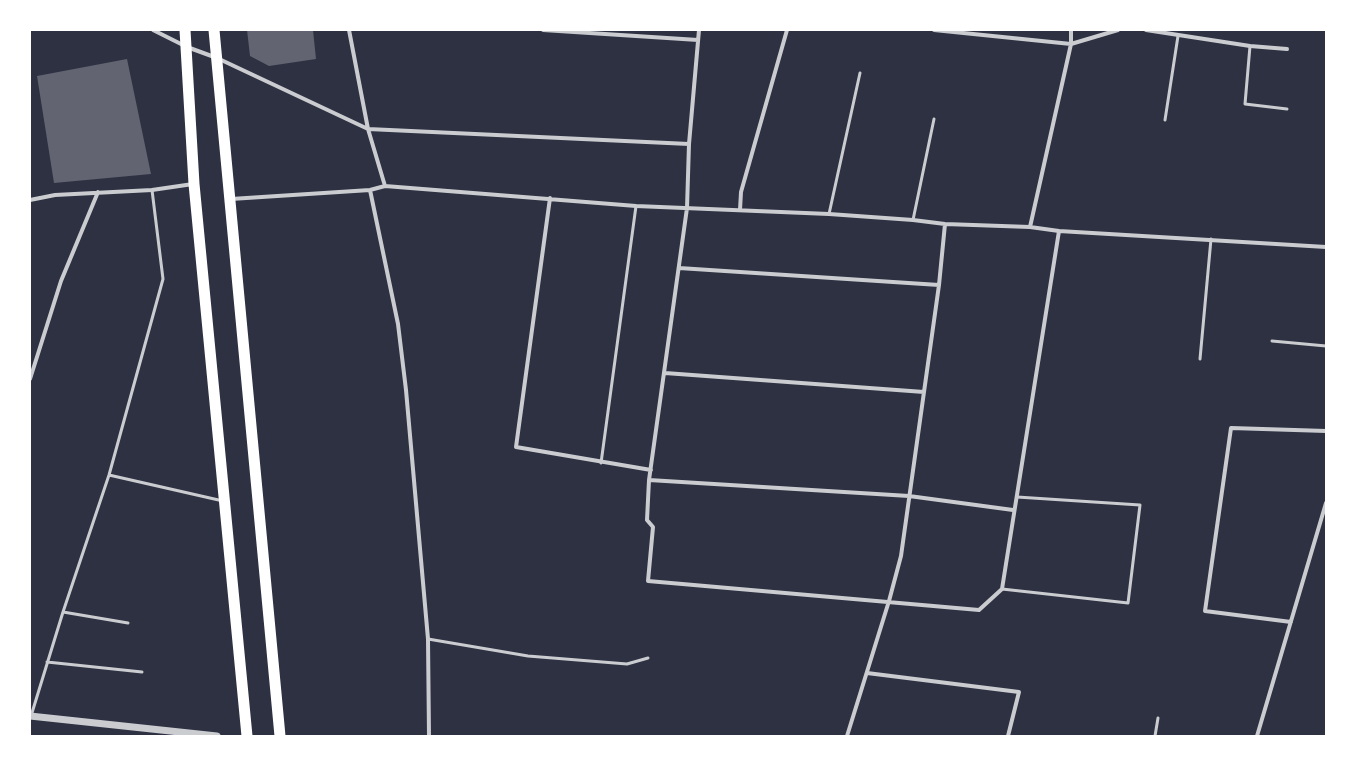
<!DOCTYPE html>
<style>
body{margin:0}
#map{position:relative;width:1356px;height:766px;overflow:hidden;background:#2d3142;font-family:Montserrat,sans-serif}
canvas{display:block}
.frame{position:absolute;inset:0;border:31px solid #fff;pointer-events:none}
</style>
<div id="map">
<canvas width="1356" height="766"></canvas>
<div class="frame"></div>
</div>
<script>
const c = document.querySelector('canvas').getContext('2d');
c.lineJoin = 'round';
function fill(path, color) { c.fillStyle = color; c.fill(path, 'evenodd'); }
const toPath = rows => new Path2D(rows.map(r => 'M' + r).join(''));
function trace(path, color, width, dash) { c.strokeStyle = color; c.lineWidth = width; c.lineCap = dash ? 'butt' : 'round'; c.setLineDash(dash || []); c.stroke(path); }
fill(toPath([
 [247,30,313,30,316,59,269,66,250,56],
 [127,59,151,174,54,183,37,76]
]), '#626471');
trace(toPath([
 [1250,46,1245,104,1287,109],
 [1165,120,1178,36],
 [829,214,860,73],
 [913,220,934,119],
 [1272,341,1326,346],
 [1200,359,1211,239],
 [601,463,636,206],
 [109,475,223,501],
 [1002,589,1128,603,1140,505,1017,497],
 [63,612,128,623],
 [428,639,528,656,627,664,648,658],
 [47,662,142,672],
 [31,716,63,612,109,475,163,279,152,190],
 [1155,736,1158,718]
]), '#caccd0', 3);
trace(toPath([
 [153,30,187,47,217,58,368,129,689,144],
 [349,30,368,129,385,186],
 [543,30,698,40],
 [699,30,689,144,687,208,649,480,647,520,653,527,648,581,979,610,1002,589,1059,231],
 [934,30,1071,44,1118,30],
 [1146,30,1250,46,1287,49],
 [370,190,398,324,406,390,428,639,429,736],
 [550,198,516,447,651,470],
 [231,199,370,190,385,186,636,206,829,214,913,220,945,224,1030,227,1059,231,1326,247],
 [30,200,55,195,152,190,193,184],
 [740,210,741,192,787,30],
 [1030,227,1071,44,1071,30],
 [679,268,939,285],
 [665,373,924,392],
 [30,379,61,281,98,192],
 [649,480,909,496,1013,510],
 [1291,622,1205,611,1231,428,1326,431],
 [867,673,1019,692,1008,736],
 [847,736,889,601,901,556,939,285,945,224],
 [1257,736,1326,503]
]), '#caccd0', 4);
trace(toPath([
 [30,716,217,736]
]), '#caccd0', 7);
trace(toPath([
 [185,30,194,184,247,736],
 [214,30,280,736]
]), '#fff', 11);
</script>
